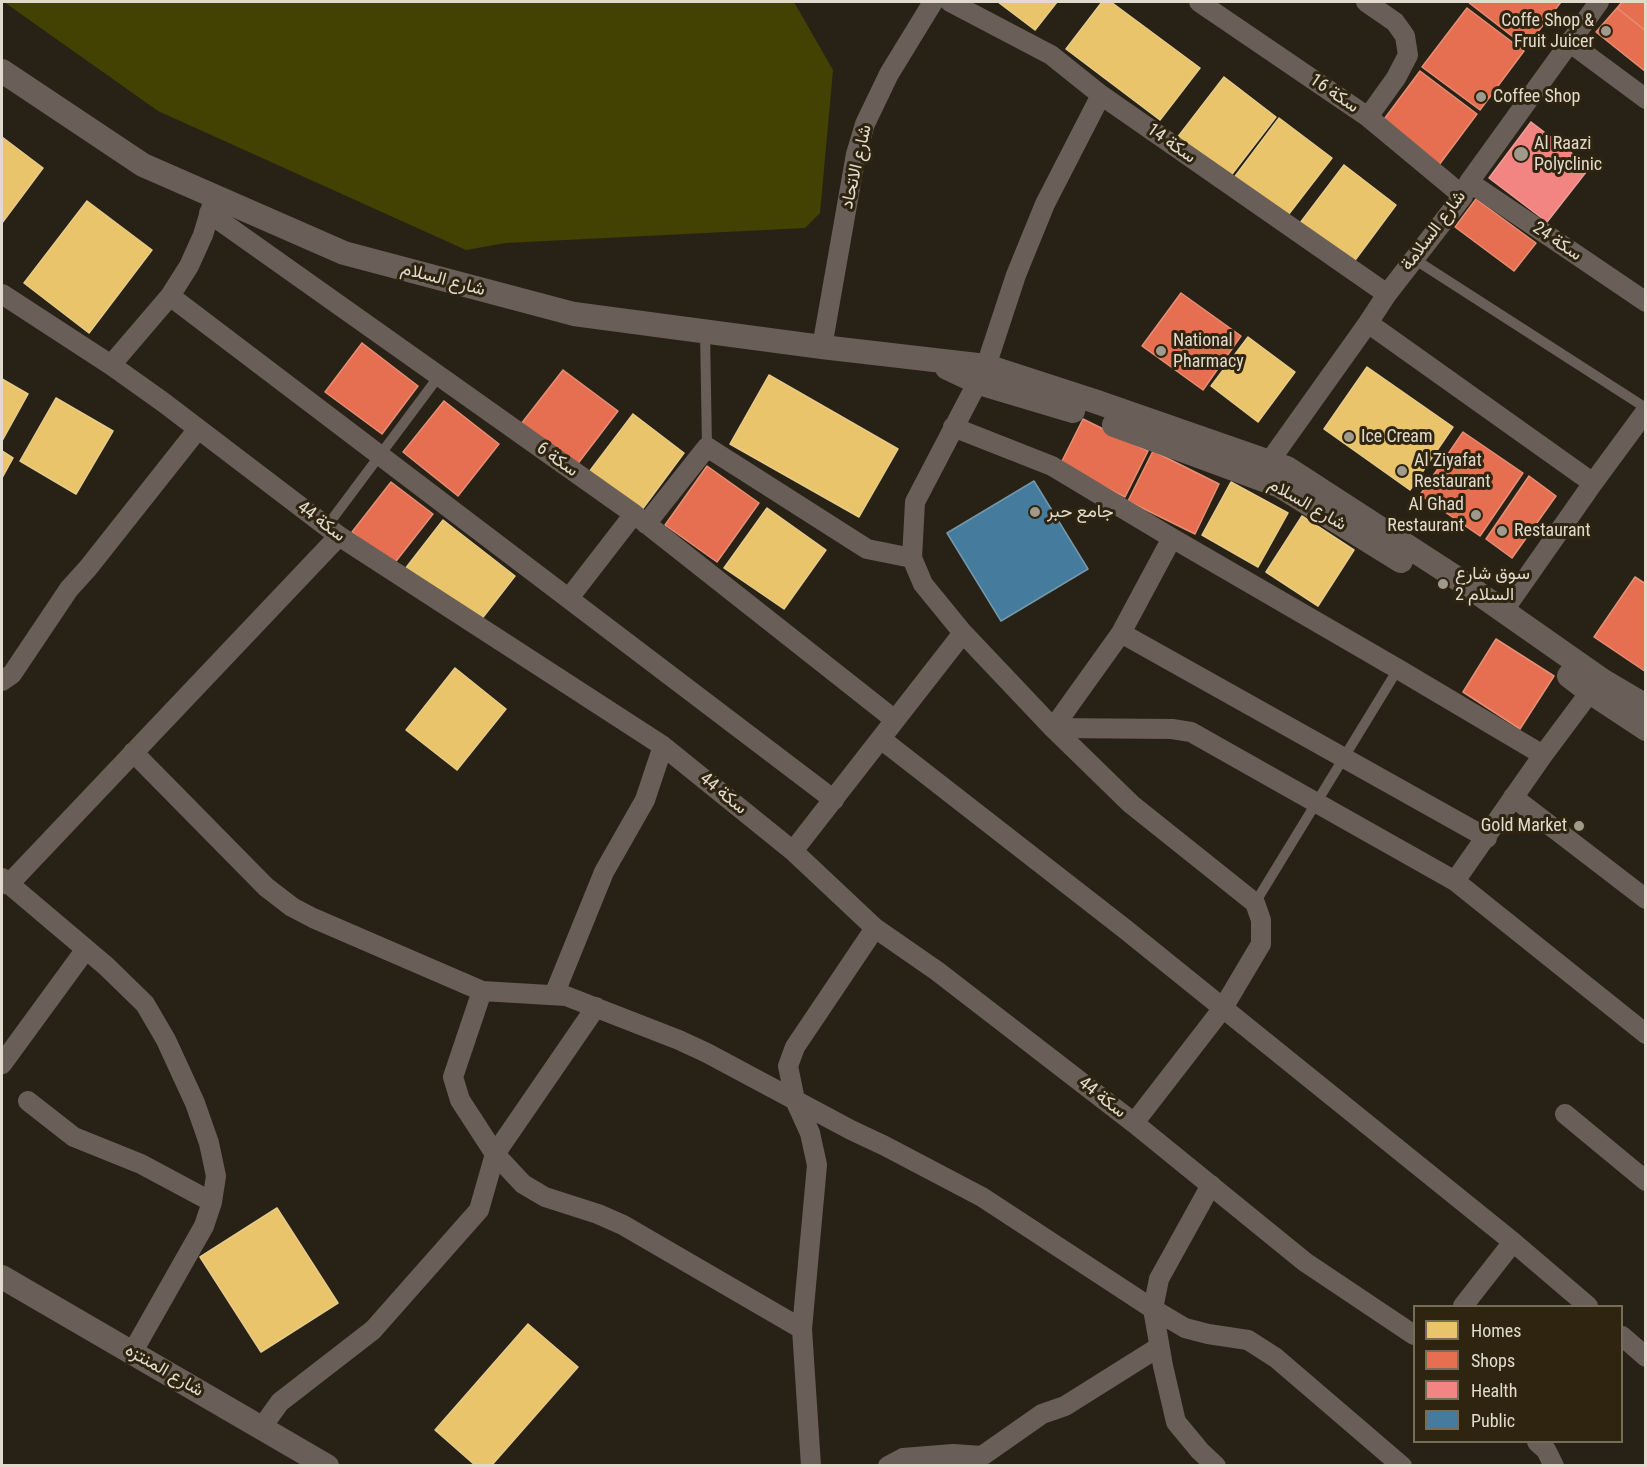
<!DOCTYPE html>
<meta charset="utf-8">
<style>
body{margin:0}
#map{position:relative;width:1647px;height:1467px;overflow:hidden;background:#282216;font-family:"Roboto Condensed",sans-serif}
canvas{display:block}
.frame{position:absolute;inset:0;border:3px solid #e1dacd;pointer-events:none}
.legend{position:absolute;left:1413px;top:1305px;width:210px;height:138px;box-sizing:border-box;background:#2f240f;border:2px solid #766d5b;margin:0;padding:8px 10px;list-style:none;font-size:18px;color:#e1dacd}
.legend li{display:flex;align-items:center;gap:12px;height:30px}
.legend b{width:30px;border:2px solid #766d5b}
</style>
<div id="map">
<canvas width="1647" height="1467"></canvas>
<div class="frame"></div>
<ul class="legend">
<li><b style="height:16px;background:#e9c46a"></b>Homes</li>
<li><b style="height:16px;background:#e76f51"></b>Shops</li>
<li><b style="height:16px;background:#f28482"></b>Health</li>
<li><b style="height:16px;background:#457b9d"></b>Public</li>
</ul>
</div>
<script>
const c = document.querySelector('canvas').getContext('2d');
c.lineJoin = 'round';
function fill(path, color) { c.fillStyle = color; c.fill(path, 'evenodd'); }
const toPath = rows => new Path2D(rows.map(r => 'M' + r).join(''));
function trace(path, color, width, dash) { c.strokeStyle = color; c.lineWidth = width; c.lineCap = dash ? 'butt' : 'round'; c.setLineDash(dash || []); c.stroke(path); }
function drawText(font, color, halo, rows, align = 'center') {
  c.font = font + ' "Roboto Condensed",Vazirmatn,sans-serif'; c.lineWidth = 6; c.setLineDash([]); c.textBaseline = 'middle'; c.strokeStyle = halo; c.fillStyle = color; for (const [text, x, y, turn = 0] of rows) {
    c.save(); c.translate(x, y); c.rotate((+turn || 0) * Math.PI / 180); c.textAlign = isNaN(turn) ? turn : align; if (halo) c.strokeText(text, 0, 0); c.fillText(text, 0, 0); c.restore();
  }
}
fill(toPath([
 [4,2,794,2,833,70,820,213,805,228,506,243,466,250,158,111]
]), '#434203');
const homes = toPath([
 [998,2,1057,2,1035,30,998,2],
 [1102,2,1111,2,1200,68,1160,120,1066,49,1102,2],
 [1224,77,1276,117,1229,178,1177,138,1224,77],
 [1279,118,1332,158,1285,219,1233,179,1279,118],
 [2,137,43,168,2,223,2,137],
 [1344,165,1396,205,1350,267,1297,227,1344,165],
 [87,201,152,250,89,333,24,283,87,201],
 [1248,337,1295,372,1258,422,1211,386,1248,337],
 [1367,367,1453,427,1410,490,1324,429,1367,367],
 [769,375,898,449,859,517,730,444,769,375],
 [2,379,28,394,2,441,2,379],
 [56,398,113,431,76,494,20,461,56,398],
 [633,414,684,453,641,511,589,472,633,414],
 [2,451,13,458,2,478,2,451],
 [1231,482,1288,513,1258,567,1202,535,1231,482],
 [767,508,826,550,784,609,724,568,767,508],
 [1302,516,1354,550,1318,606,1266,572,1302,516],
 [443,520,515,576,477,625,405,569,443,520],
 [455,668,506,709,457,770,406,730,455,668],
 [277,1208,338,1303,261,1352,200,1257,277,1208],
 [528,1324,578,1367,491,1466,476,1466,435,1430,528,1324]
]);
fill(homes, '#e9c46a');
trace(homes, '#e7cb88', 1.5);
const shops = toPath([
 [1468,2,1561,2,1526,47,1468,2],
 [1622,2,1646,2,1646,31,1617,8,1622,2],
 [1467,8,1524,51,1480,110,1422,67,1467,8],
 [1617,8,1646,31,1646,72,1596,32,1617,8],
 [1420,71,1477,114,1433,173,1376,130,1420,71],
 [1476,199,1536,243,1514,271,1455,227,1476,199],
 [1181,293,1241,336,1203,390,1142,346,1181,293],
 [362,343,418,386,382,434,325,392,362,343],
 [563,370,618,411,576,466,521,424,563,370],
 [444,401,499,444,458,496,403,452,444,401],
 [1083,419,1148,451,1125,497,1060,465,1083,419],
 [1463,432,1523,473,1480,536,1420,495,1463,432],
 [1153,451,1219,484,1195,534,1128,501,1153,451],
 [707,466,759,503,717,562,665,525,707,466],
 [1529,476,1556,496,1512,558,1486,539,1529,476],
 [391,482,433,514,393,565,352,532,391,482],
 [1635,577,1646,584,1646,672,1594,637,1635,577],
 [1496,639,1554,676,1520,729,1463,692,1496,639]
]);
fill(shops, '#e76f51');
trace(shops, '#e58f76', 1.5);
const health = toPath([
 [1531,122,1590,167,1547,222,1489,178,1531,122]
]);
fill(health, '#f28482');
trace(health, '#ed9e98', 1.5);
const public = toPath([
 [1034,481,1088,569,1001,621,947,533,1034,481]
]);
fill(public, '#457b9d');
trace(public, '#7498ab', 1.5);
trace(toPath([
 [1414,259,1646,408],
 [705,331,707,447],
 [327,526,439,376],
 [1255,903,1398,669]
]), '#6a5e59', 10);
trace(toPath([
 [950,2,1051,55,1101,95,1387,294],
 [1199,2,1368,117,1463,196],
 [1366,2,1395,22,1405,36,1408,55,1396,78,1368,117],
 [1569,42,1646,99],
 [1469,182,1646,302],
 [209,213,634,514,895,720],
 [2,294,111,365,163,402,339,536,663,746,793,851,875,928,937,971,1134,1123,1305,1262,1414,1335],
 [170,296,834,800],
 [1368,323,1593,483],
 [822,347,856,154,865,124,889,74,933,2],
 [111,365,170,296,189,266,203,235,213,202],
 [953,427,1052,466,1172,538,1398,669,1543,755],
 [1269,462,1368,323,1387,294,1463,196,1469,182,1599,2],
 [646,524,707,447,867,549,912,558,923,584,963,633,1053,728,1131,804,1255,903,1261,920,1261,944,1223,1008,1134,1123],
 [912,558,915,502,986,366,1016,275,1045,204,1101,95],
 [569,598,634,514],
 [1504,610,1593,483,1646,411],
 [1121,633,1487,838],
 [2,681,12,674,69,589,88,568,198,429],
 [1053,728,1172,729,1191,732,1455,881,1646,1034],
 [1053,728,1121,633,1172,538],
 [881,739,1125,929,1513,1242,1588,1306],
 [133,752,266,887,292,907,313,918,482,991,566,996,679,1040,707,1053,851,1130,885,1146,982,1197,1153,1309,1185,1328,1208,1334,1248,1340,1276,1358,1402,1466],
 [1513,797,1646,899],
 [793,851,963,633],
 [2,878,106,966,145,1004,166,1040,195,1103,209,1143,216,1176,212,1202,204,1226,132,1353],
 [1455,881,1543,755,1590,692],
 [8,885,339,536],
 [482,991,453,1077,460,1100,495,1154,523,1184,545,1197,598,1214,623,1225,802,1329],
 [554,995,604,872,645,800,663,746],
 [2,1064,86,949],
 [28,1101,74,1137,141,1164,212,1202],
 [1565,1114,1646,1181],
 [1211,1185,1159,1279,1153,1309,1163,1366,1176,1422,1200,1451,1216,1466],
 [1463,1306,1513,1242],
 [1622,1336,1646,1357],
 [262,1427,280,1402,373,1330,479,1210,495,1154,596,1007],
 [1537,1442,1546,1450,1554,1466],
 [811,1466,802,1329,817,1165,810,1133,795,1100,788,1066,795,1047,875,928],
 [888,1466,903,1458,953,1454,982,1456,1042,1414,1065,1406,1159,1347]
]), '#6a5e59', 20);
trace(toPath([
 [2,71,143,165,344,253,574,314,822,347,986,366,1097,402,1287,468,1455,577,1602,680,1646,706],
 [947,368,979,383,1073,411],
 [1114,425,1280,486,1401,561],
 [1569,676,1590,692,1646,729],
 [2,1277,327,1466]
]), '#6a5e59', 24);
for (const [x, y, r, color] of [
 [1606,31,6,"#a09a8d"],
 [1481,97,6,"#a09a8d"],
 [1521,154,8,"#a09a8d"],
 [1161,351,6,"#a09a8d"],
 [1349,437,6,"#a09a8d"],
 [1402,471,6,"#a09a8d"],
 [1035,512,6,"#a09a8d"],
 [1476,515,6,"#a09a8d"],
 [1502,531,6,"#a09a8d"],
 [1443,584,6,"#a09a8d"],
 [1579,826,6,"#a09a8d"]
]) { const dot = new Path2D(); dot.arc(x, y, r, 0, 2 * Math.PI); c.fillStyle = color; c.fill(dot); trace(dot, '#2f240f', 2); }
drawText('18px', '#e1dacd', '#2f240f', [
 ["Coffe Shop &",1594,21,"right"],
 ["Fruit Juicer",1594,42,"right"],
 ["Coffee Shop",1493,97],
 ["Al Raazi",1534,144],
 ["Polyclinic",1534,165],
 ["National",1173,341],
 ["Pharmacy",1173,362],
 ["Ice Cream",1361,437],
 ["Al Ziyafat",1414,461],
 ["Restaurant",1414,482],
 ["Al Ghad",1464,505,"right"],
 ["Restaurant",1464,526,"right"],
 ["جامع حبر",1047,512],
 ["Restaurant",1514,531],
 ["سوق شارع",1455,574],
 ["السلام 2",1455,595],
 ["Gold Market",1567,826,"right"]
], 'left');
drawText('18px', '#e1dacd', '#2f240f', [
 ["سكة 16",1334,94,34],
 ["سكة 14",1171,144,35],
 ["شارع الاتحاد",857,167,-77],
 ["شارع السلامة",1434,231,-53],
 ["سكة 24",1557,242,34],
 ["شارع السلام",443,280,15],
 ["سكة 6",557,460,35],
 ["شارع السلام",1307,505,30],
 ["سكة 44",321,522,37],
 ["سكة 44",723,794,39],
 ["سكة 44",1102,1098,38],
 ["شارع المنتزه",164,1371,30]
]);
</script>
